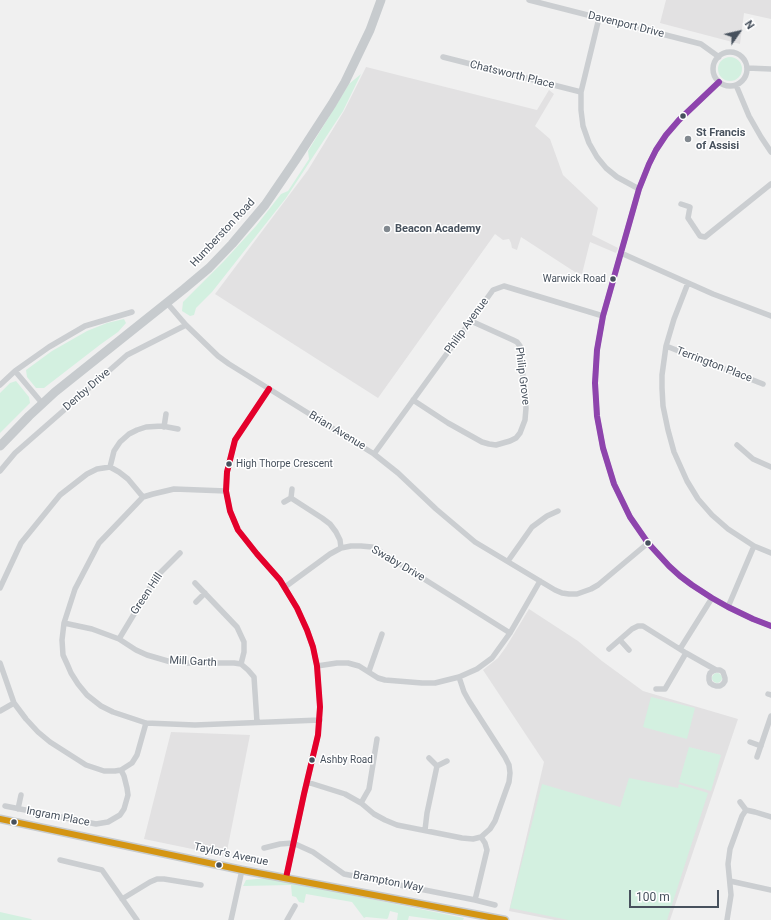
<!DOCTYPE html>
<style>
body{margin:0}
#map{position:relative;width:771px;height:920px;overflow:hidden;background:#f0f0f0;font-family:Roboto,sans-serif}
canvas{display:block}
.north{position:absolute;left:719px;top:12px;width:40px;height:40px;-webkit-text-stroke:3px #fff;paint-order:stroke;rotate:56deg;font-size:11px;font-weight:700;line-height:16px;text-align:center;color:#47515d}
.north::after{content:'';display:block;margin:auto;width:14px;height:18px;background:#47515d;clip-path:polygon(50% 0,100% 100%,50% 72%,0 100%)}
.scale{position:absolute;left:629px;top:890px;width:90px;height:18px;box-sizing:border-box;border:2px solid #47515d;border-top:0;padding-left:5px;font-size:12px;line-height:14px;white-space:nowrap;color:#47515d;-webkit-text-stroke:3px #fff;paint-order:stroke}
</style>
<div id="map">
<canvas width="771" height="920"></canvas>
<div class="north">N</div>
<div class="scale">100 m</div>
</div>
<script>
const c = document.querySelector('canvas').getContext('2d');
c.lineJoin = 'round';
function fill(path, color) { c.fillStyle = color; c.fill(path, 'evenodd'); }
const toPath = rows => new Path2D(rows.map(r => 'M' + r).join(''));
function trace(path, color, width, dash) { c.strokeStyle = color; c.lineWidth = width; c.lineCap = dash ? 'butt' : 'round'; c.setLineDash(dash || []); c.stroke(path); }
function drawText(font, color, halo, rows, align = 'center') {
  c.font = font + ' Roboto,sans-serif'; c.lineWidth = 3; c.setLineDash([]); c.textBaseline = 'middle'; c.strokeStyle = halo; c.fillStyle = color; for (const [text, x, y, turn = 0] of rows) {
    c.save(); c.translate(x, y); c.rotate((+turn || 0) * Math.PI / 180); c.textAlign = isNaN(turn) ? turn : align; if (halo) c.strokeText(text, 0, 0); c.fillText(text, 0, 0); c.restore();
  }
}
fill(toPath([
 [666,0,771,0,771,19,744,13,740,44,660,23],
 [366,67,537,110,549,90,554,94,535,126,550,139,563,175,598,208,592,235,618,248,616,253,590,242,582,274,575,272,521,237,517,250,512,248,511,243,509,239,503,240,495,234,378,398,215,294,308,170,344,111],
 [529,609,578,641,602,661,643,691,738,719,670,920,555,920,509,911,544,762,483,670,498,658,506,647],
 [171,732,250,735,226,856,144,839]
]), '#e2e1e2');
fill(toPath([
 '718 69a12 12 0 1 1 24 0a12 12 0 1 1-24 0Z',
 [361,74,343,111,286,198,212,292,196,308,194,315,190,316,182,311,183,302,224,261,256,226,281,194,288,191,309,159,308,151,349,84],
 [124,319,126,323,118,332,101,344,44,388,36,388,27,377,26,370,52,351,87,331,107,323],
 [16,381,29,397,30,403,0,433,0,393,10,383],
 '712 678a5 5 0 1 1 10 0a5 5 0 1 1-10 0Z',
 [651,697,695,708,687,739,643,727],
 [689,747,721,755,711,791,679,782],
 [629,778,678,788,679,784,708,793,667,920,568,920,510,908,542,784,620,807],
 [268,878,464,918,463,920,438,920,409,916,408,920,397,920,398,913,390,911,388,918,387,919,366,917,364,918,352,902,306,894,304,903,299,902,296,897,292,896,291,885,243,886,246,880],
 [0,912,31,919,32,920,0,920]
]), '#d3f0e0');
trace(toPath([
 [529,0,701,44,719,57],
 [599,18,581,92,581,110,583,126,589,143,597,157,606,168,617,177,639,189],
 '713 69a17 17 0 1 1 34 0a17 17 0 1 1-34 0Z',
 [443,57,581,92],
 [747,68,771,69],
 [719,82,679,120,666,135,656,150,649,164,639,189,603,316,597,350,595,383,597,416,603,448,614,484,630,517,648,543,669,566,680,576,692,585,712,598,728,607,753,619,771,626],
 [736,85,749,116,761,137,771,152],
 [681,204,690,207,688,218,700,236,705,237,771,184],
 [621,253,713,294,771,316],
 [688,283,674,319,666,346,662,375,662,388,663,406,668,430,674,452,687,481,698,499,712,515,728,529,754,546,771,553],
 [167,303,186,325,218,356,229,364,374,454,398,473,436,509,475,542,555,590,562,593,569,594,577,594,591,589,598,585,648,543],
 [666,346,763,384],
 [15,371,42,403],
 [0,385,15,371,49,347,85,326,132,312],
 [269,389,235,440,227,472,226,491,230,511,238,530,257,554,280,580,297,608,307,630,313,647,317,666,320,707,318,735,304,794,286,878],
 [413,400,448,423,482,442,489,444,496,445,510,441,516,438,520,433,525,420,526,408,520,346,517,342,513,340,471,321],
 [164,427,166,414],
 [737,445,753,459,771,467],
 [374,454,493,290,504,286,603,316],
 [110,467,114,451,120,442,129,434,137,430,146,427,162,426,178,429],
 [0,471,15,453,127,355,186,325],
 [226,491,174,489,153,494,143,497,99,543,75,589,64,623,62,640,63,655,68,666,71,673,78,684,87,695,101,706,113,712,146,723,195,725,320,720],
 [291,498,322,518,330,524,336,532,340,540,341,548],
 [284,502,291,498,292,489],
 [508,561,532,527,547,516,558,511],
 [195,583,237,627,244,642,244,652,241,664],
 [285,587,330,554,341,548,351,546,361,546,372,547,381,552,510,633],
 [0,588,21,543,60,495,87,474,97,469,110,467,119,472,128,479,143,497],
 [196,602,205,593],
 [728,607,754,546],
 [64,623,92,629,119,639,136,650,147,655,171,662,186,663,234,663,241,664,248,670,254,677,257,722],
 [119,639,157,576,180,553],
 [620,640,629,650],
 [609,649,632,629,638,626,643,626,686,653,716,670,720,670,723,672,725,678,725,681,723,684,720,686,716,686,713,685,710,683,709,680,709,676,710,673,713,671,716,670],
 [680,649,712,598],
 [0,663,14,703,26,719,38,732,50,742,86,765,104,771,115,771,121,770,132,763,137,755,146,723],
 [317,666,337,663,348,663,359,666,378,678,385,680,422,683,435,683,459,677,477,669,492,658,510,633,540,581],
 [369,671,382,634],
 [656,689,665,689,686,653],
 [768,694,771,695],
 [0,711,14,703],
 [750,742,761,746],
 [757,757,771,716],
 [429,758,437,766,447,761],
 [307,782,345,794,361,803,374,814,385,820,397,825,462,838,473,839,481,837,490,829,495,821,509,782,510,773,509,765,505,757,469,701,464,692,459,677],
 [740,802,746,810,755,812,771,817],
 [361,803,369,789,377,739],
 [5,806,96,824,108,822,120,815,124,809,128,795,127,788,124,776,121,770],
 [18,809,21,795],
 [425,830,427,813,437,766],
 [264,848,280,844,293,843,313,852,344,874,475,900,495,905],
 [60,860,102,870,137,920],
 [730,881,771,890],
 [122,899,150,882,157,879,164,879,201,885],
 [475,900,487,850,485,843,481,837],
 [231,920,242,870],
 [287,920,295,906],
 [727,920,731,895,728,864,730,849,742,816,746,810]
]), '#cbced1', 5.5);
trace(toPath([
 [0,446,29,416,55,392,184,289,209,268,232,244,265,205,295,161,332,104,345,82,370,30,381,0],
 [0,819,242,870,505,920]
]), '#c7cbce', 9);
trace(toPath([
 [719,82,679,120,666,135,656,150,649,164,639,189,603,316,597,350,595,383,597,416,603,448,614,484,630,517,648,543,669,566,680,576,692,585,712,598,728,607,753,619,771,626]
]), '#8e44ad', 6);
trace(toPath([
 [269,389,235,440,227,472,226,491,230,511,238,530,257,554,280,580,297,608,307,630,313,647,317,666,320,707,318,735,304,794,286,878]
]), '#e4002b', 6);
trace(toPath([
 [0,819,242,870,505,920]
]), '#d49513', 6);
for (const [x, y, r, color] of [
 [683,116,3.5,"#47515d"],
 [688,139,4,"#828990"],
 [387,229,4,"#828990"],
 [613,279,3.5,"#47515d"],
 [229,464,3.5,"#47515d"],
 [648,543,3.5,"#47515d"],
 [312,760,3.5,"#47515d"],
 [14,822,3.5,"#47515d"],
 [219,865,3.5,"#47515d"]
]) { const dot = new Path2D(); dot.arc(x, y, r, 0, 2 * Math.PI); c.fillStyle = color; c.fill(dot); trace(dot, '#fff', 1.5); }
drawText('10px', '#47515d', '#fff', [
 ["Warwick Road",606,279,"right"],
 ["High Thorpe Crescent",236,464],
 ["Ashby Road",320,760]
], 'left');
drawText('11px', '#47515d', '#fff', [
 ["Davenport Drive",626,25,14],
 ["Chatsworth Place",512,75,14],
 ["Humberston Road",223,233,-47],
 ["Philip Avenue",467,326,-54],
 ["Terrington Place",714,365,21],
 ["Philip Grove",522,376,83],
 ["Denby Drive",87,390,-41],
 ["Brian Avenue",337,431,31],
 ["Swaby Drive",398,564,30],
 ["Green Hill",147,594,-56],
 ["Mill Garth",193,662,3],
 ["Ingram Place",58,817,11],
 ["Taylor's Avenue",231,855,12],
 ["Brampton Way",388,882,11]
]);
drawText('bold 11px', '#47515d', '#fff', [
 ["St Francis",696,133],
 ["of Assisi",696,146],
 ["Beacon Academy",395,229]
], 'left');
</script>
